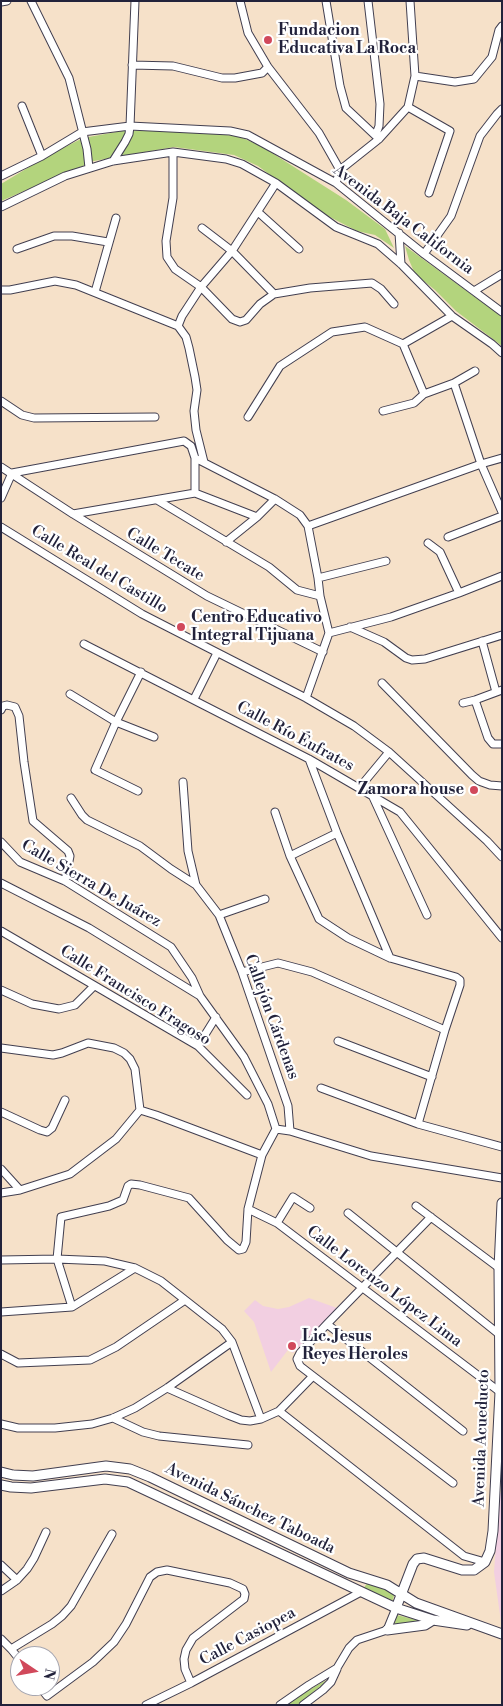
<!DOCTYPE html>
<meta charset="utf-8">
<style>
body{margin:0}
#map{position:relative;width:503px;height:1706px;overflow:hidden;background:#f6e1c9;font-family:"Libre Bodoni",serif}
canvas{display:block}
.frame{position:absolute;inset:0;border:2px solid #22223b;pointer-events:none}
.north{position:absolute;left:10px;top:1646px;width:50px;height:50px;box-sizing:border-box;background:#fff;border:1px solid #a7a7b1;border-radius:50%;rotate:102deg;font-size:14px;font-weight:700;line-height:20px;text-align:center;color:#22223b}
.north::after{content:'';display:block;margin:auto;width:18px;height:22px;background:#d1495b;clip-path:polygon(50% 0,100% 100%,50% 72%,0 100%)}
</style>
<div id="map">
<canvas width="503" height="1706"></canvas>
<div class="frame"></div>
<div class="north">N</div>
</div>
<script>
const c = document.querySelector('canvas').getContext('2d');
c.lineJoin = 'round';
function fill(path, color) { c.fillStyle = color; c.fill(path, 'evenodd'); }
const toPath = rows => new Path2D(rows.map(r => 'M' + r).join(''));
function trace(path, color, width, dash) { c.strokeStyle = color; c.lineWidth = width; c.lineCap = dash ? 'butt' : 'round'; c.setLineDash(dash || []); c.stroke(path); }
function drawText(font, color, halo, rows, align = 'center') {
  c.font = font + ' "Libre Bodoni",serif'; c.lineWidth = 4.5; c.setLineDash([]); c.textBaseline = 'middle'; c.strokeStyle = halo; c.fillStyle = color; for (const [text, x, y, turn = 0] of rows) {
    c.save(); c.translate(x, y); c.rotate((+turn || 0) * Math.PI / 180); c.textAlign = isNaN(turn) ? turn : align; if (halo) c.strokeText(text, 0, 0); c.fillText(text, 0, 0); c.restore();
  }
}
fill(toPath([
 [309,1298,337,1308,293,1353,288,1350,271,1372,254,1322,244,1311,255,1300,263,1306,278,1309,289,1307],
 [500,1493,502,1493,502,1629,494,1572]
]), '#f2cfe1');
fill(toPath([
 [164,130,238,136,261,146,346,200,385,229,394,248,375,235,357,231,322,213,258,166,234,155,174,147,94,161,1,201,1,184,49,155,83,138,122,131],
 [405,246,501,316,502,346,456,311,435,290,415,274,409,260],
 [368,1582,373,1582,393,1592,394,1596,392,1602,363,1589],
 [397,1615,424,1622,394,1626],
 [326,1680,322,1685,301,1702,297,1705,284,1705]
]), '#b3d47d');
const minor = toPath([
 [31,1,69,78,87,149,89,168],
 [240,1,248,33,268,67,319,133,340,170],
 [326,1,340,86,346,108,379,139],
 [368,1,380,104,379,126,376,134],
 [1,2,7,1],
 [132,65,173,66,222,78,235,78,262,73,268,67],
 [415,76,455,82,474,79,492,57,499,30,502,26],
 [22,106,42,156],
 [408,107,450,131,429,193],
 [173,152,173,198,166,241,167,257,175,269,201,287,232,319,240,322,246,320,260,304,274,294,310,288,372,283,381,289,394,304],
 [113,161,125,142,129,134,130,126,135,1],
 [1,176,42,156,82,132,130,126,230,131,248,135,336,183,424,254,502,312],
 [336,183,340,170,379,139,408,107,415,76,410,1],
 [1,207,65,176,113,161,173,152,226,159,242,164,276,183,336,227,378,244,401,264,452,316,492,344,502,353],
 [258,212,299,249],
 [202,228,232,251,274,294],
 [399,233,401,264],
 [17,249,54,236,72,236,108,242],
 [424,254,451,216,480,136,497,114,502,109],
 [1,290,10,290,55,281,76,285,178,326],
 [474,291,502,274],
 [95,292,116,218],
 [403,344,452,316],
 [403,344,424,394],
 [454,383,475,371],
 [1,401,22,415,34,418,155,417],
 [383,411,414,403,424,394,454,383,481,464,502,512],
 [248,417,280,366,332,332,365,327,403,344],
 [204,462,196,430,194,411,197,390,195,377,189,348,186,337,178,326,182,316,201,287,232,251,276,183],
 [1,467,73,514,207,596,323,652],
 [195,493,257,517],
 [195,493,195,458],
 [1,498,12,473,184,441,191,446,195,458,275,499,300,515,308,526,318,578,320,596,329,633,306,698],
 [157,500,269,567,297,590,320,596],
 [73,514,195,493],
 [308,526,481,464,502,458],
 [1,527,142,614,306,698,354,726,389,752,487,841,502,857],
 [448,537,502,516],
 [226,542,257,517,275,499],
 [428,543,440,552,459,593],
 [318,578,386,561],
 [350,627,384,642,406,658,412,660,425,659,502,635],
 [329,633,391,617,459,593,502,576],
 [482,641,496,692],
 [84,644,309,759,400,812,502,938],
 [382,683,472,775,479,781,490,785,502,786],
 [70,694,116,722,154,737],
 [194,699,217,653],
 [475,700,488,738,493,744,502,744],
 [463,703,475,700,502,690],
 [1,710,3,706,7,705,15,707,19,716,24,762,33,821,68,851,70,856,65,881],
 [309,759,337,833,390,958],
 [183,782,188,851,196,885,219,915,242,972,288,1106,290,1131],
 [360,787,389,752],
 [138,791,95,770,116,722,141,672],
 [372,795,427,915],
 [71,798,82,815,87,820,140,846,171,869,196,885],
 [275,812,290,856,319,919,348,938,390,958,456,977,460,980,460,985,445,1030,418,1124],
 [1,842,20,862,65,881,171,947,192,978,200,996,244,1057,268,1104,276,1129],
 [290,856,337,833],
 [1,883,89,928,200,996],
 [219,915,265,899],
 [1,931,198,1046,247,1095],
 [242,972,278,963,312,972,445,1030],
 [1,990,32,1004,59,1009,75,1005,94,986],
 [338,1041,432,1077],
 [198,1046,216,1017],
 [1,1048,53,1055,62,1053,88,1043,114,1048,124,1053,130,1059,135,1069,140,1110],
 [321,1088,418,1124,502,1147],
 [140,1110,156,1115,262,1155],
 [1,1112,40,1130,47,1132,52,1128,65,1100],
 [1,1169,20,1190],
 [1,1193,20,1190,70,1174,116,1139,140,1110],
 [416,1206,499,1268],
 [248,1209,277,1223,500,1392],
 [348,1213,500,1335],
 [431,1217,327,1324,300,1353,297,1359,300,1366,313,1376,453,1483],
 [277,1223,293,1197,310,1208],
 [1,1260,57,1259,105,1261,135,1268,161,1281,222,1329,232,1342,261,1419],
 [72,1307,57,1259,61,1217,109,1206,123,1200,128,1186,131,1184,140,1185,189,1198,227,1240,239,1250,243,1249,246,1242,248,1209,262,1155,276,1129,290,1131,371,1156,502,1178],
 [1,1312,72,1307,135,1268],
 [327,1324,463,1431],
 [1,1354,18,1363,90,1360,116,1347,185,1300],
 [167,1388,228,1415,241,1420,250,1421,261,1419,279,1411,313,1376],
 [279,1411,464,1556,485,1562],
 [113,1418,143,1432,159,1436,248,1445],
 [1,1424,18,1428,55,1428,92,1424,113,1418,135,1408,167,1388,232,1342],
 [1,1565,17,1580],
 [1,1591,17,1580,27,1569,34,1558,46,1532],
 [1,1639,11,1649,20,1660],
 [11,1649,52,1624,62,1616,71,1606,112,1534],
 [39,1686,47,1696,93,1662,114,1642,126,1624,150,1577,157,1572,167,1570,230,1583,243,1589,245,1594,244,1599,240,1602,193,1638,186,1650,184,1659,185,1669,191,1683],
 [146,1705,191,1683,361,1592],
 [280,1705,309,1685,337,1668,349,1648,357,1640,387,1630,396,1608],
 [303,1705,323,1690,331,1682,337,1669]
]);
const major = toPath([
 [1,1472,13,1475,33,1476,106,1466,130,1469,150,1477,349,1573,387,1585,416,1603,502,1634],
 [1,1485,11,1487,31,1488,105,1479,128,1482,396,1608,433,1620,467,1625],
 [396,1608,413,1564,417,1559,424,1558,462,1570,474,1570,485,1562,490,1551,493,1531,500,1392,499,1268,502,1203],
 [387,1630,425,1625,433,1620]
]);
trace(minor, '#423f50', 9);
trace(major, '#423f50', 11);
trace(minor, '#fff', 7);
trace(major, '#fff', 9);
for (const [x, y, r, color] of [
 [268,40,5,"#d1495b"],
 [181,627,5,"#d1495b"],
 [474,790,5,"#d1495b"],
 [292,1346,5,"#d1495b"]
]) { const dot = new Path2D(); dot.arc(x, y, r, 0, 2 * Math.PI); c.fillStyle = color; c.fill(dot); trace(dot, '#fff', 2); }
drawText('bold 16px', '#22223b', '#fff', [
 ["Fundacion",278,31],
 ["Educativa La Roca",278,49],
 ["Centro Educativo",191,618],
 ["Integral Tijuana",191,636],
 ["Zamora house",464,790,"right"],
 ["Lic. Jesus",302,1337],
 ["Reyes Heroles",302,1355]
], 'left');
drawText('16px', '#22223b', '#fff', [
 ["Avenida Baja California",403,220,37],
 ["Calle Tecate",165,555,31],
 ["Calle Real del Castillo",99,570,31],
 ["Calle Río Éufrates",295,737,28],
 ["Calle Sierra De Juárez",91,884,30],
 ["Calle Francisco Fragoso",135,996,32],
 ["Callejón Cárdenas",271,1017,70],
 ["Calle Lorenzo López Lima",384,1287,37],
 ["Avenida Acueducto",482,1438,-88],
 ["Avenida Sánchez Taboada",250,1509,26],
 ["Calle Casiopea",248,1637,-28]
]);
</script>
